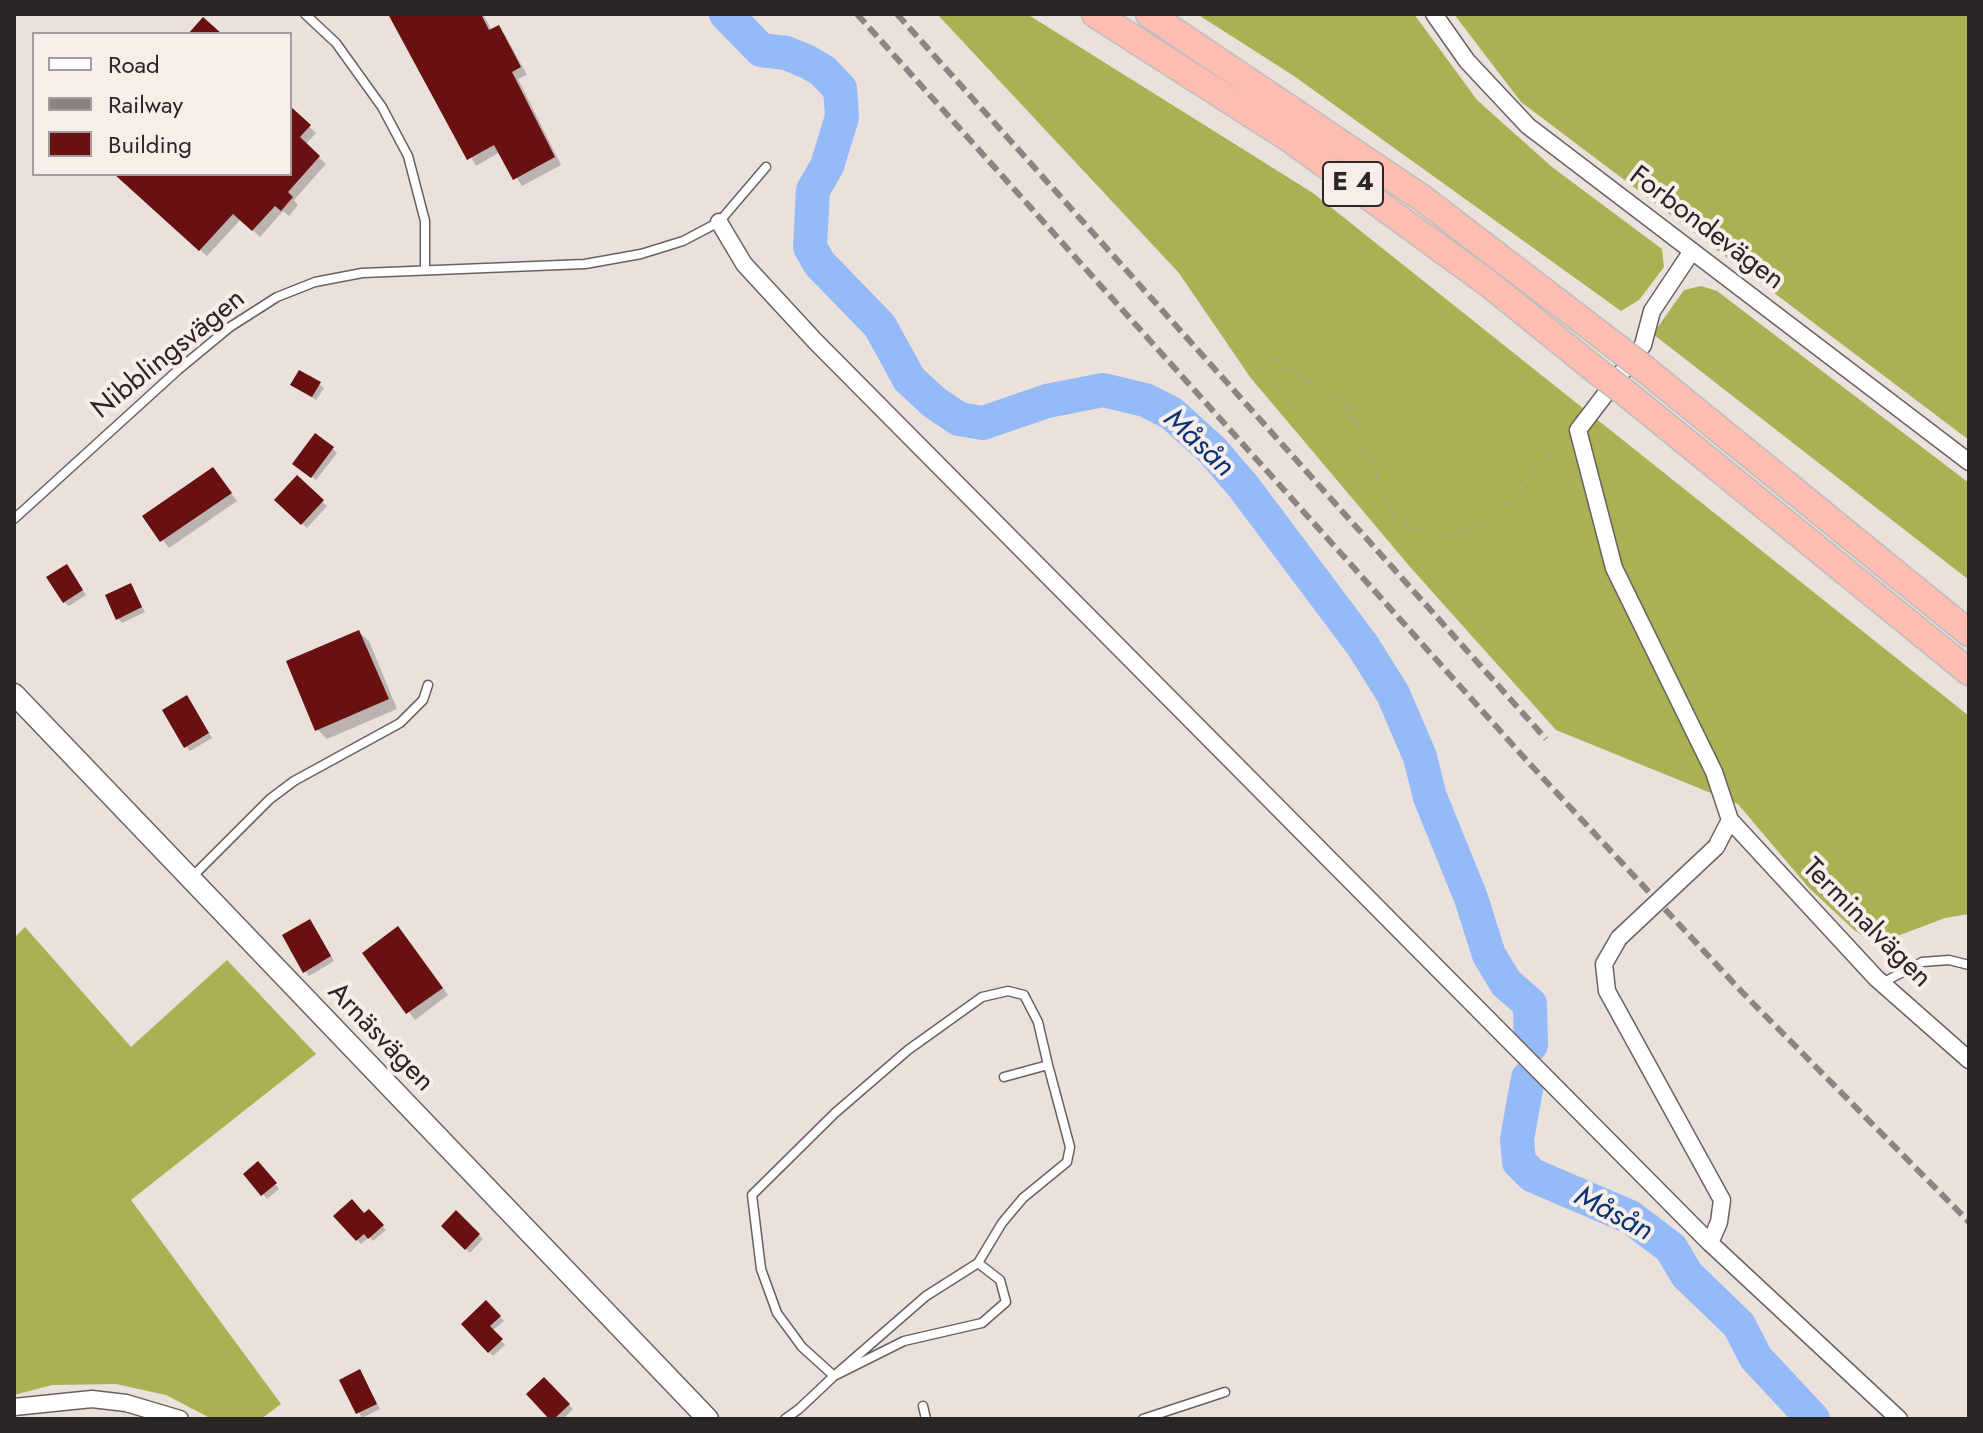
<!DOCTYPE html>
<meta charset="utf-8">
<style>
body{margin:0}
#map{position:relative;width:1983px;height:1433px;overflow:hidden;background:#eae0dc;font-family:Jost,sans-serif}
canvas{display:block}
.frame{position:absolute;inset:0;border:16px solid #2a2625;pointer-events:none}
.legend{position:absolute;left:32px;top:32px;width:260px;height:144px;box-sizing:border-box;background:#f7ede9;border:2px solid #a59d9b;margin:0;padding:10px 14px;list-style:none;font-size:24px;color:#2a2625}
.legend li{display:flex;align-items:center;gap:16px;height:40px}
.legend b{width:40px;border:2px solid #a59d9b}
</style>
<div id="map">
<canvas width="1983" height="1433"></canvas>
<div class="frame"></div>
<ul class="legend">
<li><b style="height:10px;background:#fff"></b>Road</li>
<li><b style="height:10px;background:#8b8481"></b>Railway</li>
<li><b style="height:22px;background:#681110"></b>Building</li>
</ul>
</div>
<script>
const c = document.querySelector('canvas').getContext('2d');
c.lineJoin = 'round';
function fill(path, color) { c.fillStyle = color; c.fill(path, 'evenodd'); }
const toPath = rows => new Path2D(rows.map(r => 'M' + r).join(''));
function trace(path, color, width, dash) { c.strokeStyle = color; c.lineWidth = width; c.lineCap = dash ? 'butt' : 'round'; c.setLineDash(dash || []); c.stroke(path); }
function drawText(font, color, halo, rows, align = 'center') {
  c.font = font + ' Jost,sans-serif'; c.lineWidth = 8; c.setLineDash([]); c.textBaseline = 'middle'; c.strokeStyle = halo; c.fillStyle = color; for (const [text, x, y, turn = 0] of rows) {
    c.save(); c.translate(x, y); c.rotate((+turn || 0) * Math.PI / 180); c.textAlign = isNaN(turn) ? turn : align; if (halo) c.strokeText(text, 0, 0); c.fillText(text, 0, 0); c.restore();
  }
}
fill(toPath([
 [937,14,1027,14,1313,193,1969,716,1969,914,1945,918,1876,944,1854,930,1809,888,1738,804,1556,730,1411,568,1250,377,1179,273],
 [1197,14,1414,14,1477,100,1552,167,1662,249,1664,267,1639,300,1621,311,1294,76],
 [1454,14,1969,14,1969,440,1521,102],
 [1701,286,1717,291,1969,483,1969,580,1653,334,1684,290],
 [25,927,131,1047,227,960,316,1054,131,1200,281,1404,261,1419,212,1419,166,1395,116,1384,52,1385,14,1395,14,938]
]), '#aab152');
fill(toPath([
 [391,14,483,14,492,31,498,28,505,35,527,75,518,79,561,165,522,186,500,152,476,166],
 [290,109,316,133,305,145,326,164,294,200,298,205,289,216,283,211,260,237,241,219,207,256,116,174,290,174],
 [319,384,324,388,316,400,297,389],
 [333,449,337,453,316,480,299,467],
 [213,470,237,501,169,548,145,517],
 [297,478,327,506,307,528,276,500],
 [71,571,86,595,69,606,64,602],
 [131,586,145,612,122,623,118,618],
 [359,632,369,641,397,709,327,739,317,729],
 [187,697,212,738,190,751,186,747],
 [314,926,334,961,309,976,305,971],
 [405,936,448,995,415,1020,365,953],
 [262,1168,279,1189,267,1199,246,1174],
 [369,1211,386,1230,373,1241,369,1237,361,1244,336,1216,364,1216],
 [456,1213,483,1239,470,1253,444,1226],
 [486,1303,504,1321,492,1331,505,1345,493,1356,464,1324],
 [360,1372,380,1409,362,1418,342,1380],
 [544,1379,573,1409,563,1419,552,1419]
]), '#0003');
trace(toPath([
 [726,14,761,50,786,53,808,62,823,71,840,89,842,117,827,166,813,190,810,247,819,263,880,326,909,379,935,403,959,419,983,423,1047,401,1103,390,1145,400,1171,413,1212,450,1243,486,1363,646,1393,694,1420,757,1430,797,1471,898,1489,955,1506,983,1530,1004,1531,1045],
 [1528,1078,1517,1139,1519,1162,1532,1175,1630,1217,1671,1248,1687,1275,1739,1325,1756,1358,1813,1419]
]), '#94baf7', 34);
fill(toPath([
 [388,14,481,14,489,30,499,25,521,67,512,72,555,157,513,180,494,145,467,160],
 [203,17,222,34,188,34],
 [290,106,311,125,300,137,320,156,288,192,293,197,281,211,275,206,252,231,233,214,199,251,114,174,290,174],
 [299,370,321,382,312,397,290,385],
 [315,433,334,447,311,478,292,464],
 [213,467,232,493,160,542,142,516],
 [297,475,324,500,301,525,274,500],
 [67,564,83,590,63,603,46,577],
 [131,583,142,607,116,620,105,595],
 [359,630,389,699,315,731,286,661],
 [187,695,209,733,184,748,162,710],
 [310,919,331,956,303,973,282,935],
 [398,926,443,988,406,1014,362,953],
 [258,1161,277,1183,261,1196,243,1174],
 [352,1199,364,1213,369,1209,384,1225,368,1239,364,1234,356,1241,333,1216],
 [456,1210,480,1234,465,1250,441,1226],
 [486,1300,501,1316,490,1326,503,1339,488,1353,461,1324],
 [360,1369,377,1404,356,1414,339,1380],
 [544,1377,570,1404,554,1419,549,1419,526,1394]
]), '#681110');
const service = toPath([
 [305,14,336,43,382,107,408,156,425,221,425,269],
 [14,519,178,370,230,327,277,297,315,282,362,273,585,264,641,254,683,241,719,222,766,167],
 [191,878,270,799,294,781,400,723,423,700,428,685],
 [1882,983,1922,962,1949,960,1969,965],
 [978,1263,1002,1223,1023,1198,1067,1162,1070,1147,1048,1065,1004,1077],
 [834,1376,802,1347,777,1313,761,1269,752,1195,835,1113,908,1050,982,997,1008,991,1024,995,1038,1022,1048,1065],
 [923,1406,926,1419],
 [785,1419,799,1409,834,1376,926,1296,978,1263,1000,1280,1006,1302,982,1323,904,1341,834,1376],
 [1143,1419,1225,1392]
]);
const minor = toPath([
 [1434,14,1467,61,1528,126,1969,462],
 [719,222,744,264,815,341,1710,1243,1899,1419],
 [1692,251,1652,311,1643,345,1578,430,1614,568,1714,772,1730,820,1716,847],
 [1730,820,1876,978,1969,1060],
 [1619,938,1604,964,1607,991,1722,1200,1719,1222,1710,1243],
 [14,1407,92,1399,126,1403,180,1419]
]);
const tertiary = toPath([
 [14,694,708,1419]
]);
const trunk = toPath([
 [1095,14,1290,139,1489,284,1598,372],
 [1149,14,1422,198,1614,345],
 [1646,370,1969,633],
 [1627,394,1969,672]
]);
trace(service, '#6b625f', 11);
trace(minor, '#6b625f', 19);
trace(tertiary, '#6b625f', 23);
trace(trunk, '#bfbebe', 29);
trace(toPath([
 [1276,360,1345,404,1360,430,1390,509,1412,529,1444,535,1477,527,1507,504,1538,466,1563,444]
]), '#afa7a4', 3, [2, 6]);
trace(service, '#fff', 8);
trace(minor, '#fff', 16);
trace(tertiary, '#fff', 20);
trace(trunk, '#ffbcb0', 26);
trace(toPath([
 [857,14,1529,763,1742,992,1969,1222],
 [897,14,1546,739]
]), '#8b8481', 6, [12, 6]);
const minorBridge = toPath([
 [1619,938,1716,847]
]);
const trunkBridge = toPath([
 [1614,345,1646,370],
 [1598,372,1627,394]
]);
trace(minorBridge, '#6b625f', 19, []);
trace(trunkBridge, '#bfbebe', 29, []);
trace(minorBridge, '#fff', 16);
trace(trunkBridge, '#ffbcb0', 26);
for (const [x, y, w] of [
 [1353,184,60]
]) { const box = new Path2D(); box.roundRect(x - w / 2, y - 22, w, 44, 6); c.fillStyle = '#f7ede9'; c.fill(box); trace(box, '#2a2625', 2); }
drawText('bold 26px', '#2a2625', null, [
 ["E 4",1353,184]
]);
drawText('28px', '#2a2625', '#f7ede9', [
 ["Forbondevägen",1706,229,37],
 ["Nibblingsvägen",169,355,-39],
 ["Terminalvägen",1866,924,45],
 ["Arnäsvägen",380,1038,46]
]);
drawText('italic 30px', '#093374', '#f7ede9', [
 ["Måsån",1198,444,43],
 ["Måsån",1613,1215,28]
]);
</script>
